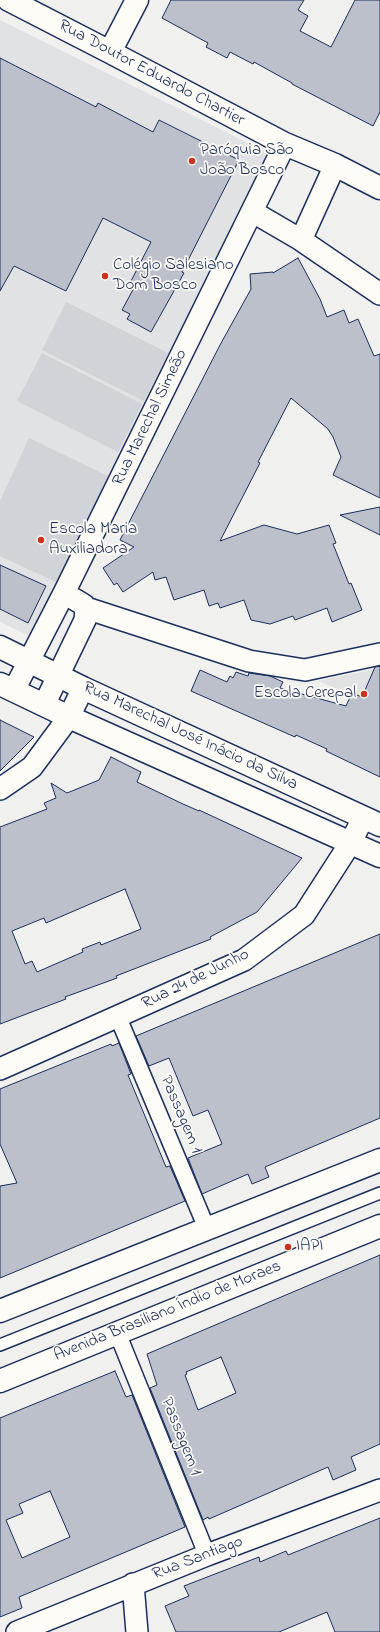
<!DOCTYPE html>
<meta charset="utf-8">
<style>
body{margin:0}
canvas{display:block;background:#f0f0ee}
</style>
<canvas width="380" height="1632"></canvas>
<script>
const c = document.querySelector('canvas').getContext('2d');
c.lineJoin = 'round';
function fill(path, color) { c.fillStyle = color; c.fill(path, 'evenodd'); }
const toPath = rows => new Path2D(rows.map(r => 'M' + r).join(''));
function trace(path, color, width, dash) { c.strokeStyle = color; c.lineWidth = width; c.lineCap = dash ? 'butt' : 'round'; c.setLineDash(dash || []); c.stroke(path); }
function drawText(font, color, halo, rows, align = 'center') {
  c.font = font + ' "Indie Flower",sans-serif'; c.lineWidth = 3.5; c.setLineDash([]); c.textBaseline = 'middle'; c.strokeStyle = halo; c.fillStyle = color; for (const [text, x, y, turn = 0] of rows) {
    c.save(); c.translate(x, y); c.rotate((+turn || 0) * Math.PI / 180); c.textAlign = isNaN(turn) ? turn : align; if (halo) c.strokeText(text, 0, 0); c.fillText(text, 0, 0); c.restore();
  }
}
fill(toPath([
 [0,20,270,154,34,638,0,622],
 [380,666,380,706,318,681,371,670]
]), '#e0e2e3');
fill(toPath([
 [66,302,168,353,144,401,42,350],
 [42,353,142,404,118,452,17,401],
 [29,438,108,476,58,583,0,556,0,501]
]), '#d0d3d8');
const building = toPath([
 [171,0,304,0,298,10,308,16,300,31,331,47,355,0,380,0,380,112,373,126,292,84,292,83,254,62,253,64,230,52,227,58,206,47,208,43,162,18,171,0],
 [0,58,96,107,98,103,153,132,159,120,239,160,182,272,184,273,151,332,127,319,130,314,122,310,135,286,130,283,151,242,103,218,66,291,14,266,0,291,0,58],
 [298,258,320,299,327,317,344,310,349,323,358,319,374,356,380,354,380,498,333,475,341,457,333,437,328,429,291,398,258,462,260,463,220,541,264,525,297,534,329,525,336,543,333,544,349,584,351,583,362,610,332,622,327,608,295,620,293,616,270,624,251,620,244,600,220,608,218,603,209,606,204,590,174,600,166,577,155,580,153,572,123,592,117,583,114,585,103,568,134,547,120,540,220,345,251,289,250,274,273,272,273,273,298,258],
 [380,507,380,535,340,515,380,507],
 [0,565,46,586,28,623,0,609,0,565],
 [380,666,380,777,326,751,327,749,296,735,295,737,191,691,200,670,227,682,230,676,233,678,236,672,248,676,249,673,270,676,283,682,280,688,346,706,352,693,362,697,375,667,380,666],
 [0,720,34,737,0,771,0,720],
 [111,757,141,772,137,782,183,804,199,811,199,810,302,858,257,912,210,937,211,939,116,976,117,978,65,997,66,999,0,1024,0,827,47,809,44,803,56,798,51,783,67,793,99,780,111,757],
 [125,889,141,929,101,945,100,942,82,949,83,952,37,972,32,961,25,964,12,931,44,918,46,923,125,889],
 [380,934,380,1118,265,1167,269,1177,252,1184,248,1174,202,1194,188,1158,222,1144,208,1110,193,1116,169,1058,149,1066,136,1036,380,934],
 [119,1043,131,1074,128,1075,166,1167,170,1166,185,1201,0,1278,0,1186,17,1183,0,1144,0,1089,111,1044,112,1046,119,1043],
 [380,1255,380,1444,351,1457,356,1470,333,1480,328,1467,209,1519,208,1517,203,1520,150,1388,157,1385,147,1354,380,1255],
 [221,1357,236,1393,198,1410,185,1375,187,1374,186,1372,221,1357],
 [115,1371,126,1397,132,1395,185,1527,19,1597,22,1608,0,1617,0,1418,115,1371],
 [50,1491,70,1537,22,1558,6,1520,23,1513,19,1504,50,1491],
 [380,1518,380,1632,335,1632,327,1612,279,1632,176,1632,165,1606,189,1596,184,1586,259,1557,260,1562,286,1551,288,1555,380,1518]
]);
fill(building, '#bbc0ca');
trace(building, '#1b2f5e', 1);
const service = toPath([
 [0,1345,380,1193]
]);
const pedestrian = toPath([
 [118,1017,207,1229],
 [117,1332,207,1555]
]);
const minor = toPath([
 [253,212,301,240,380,294],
 [301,240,335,165],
 [64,593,84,605,86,608,249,661,305,670,380,654],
 [14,690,64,593,285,144],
 [44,705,85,620,86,608],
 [0,789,32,767,69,717,83,688],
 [0,1069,244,960,304,915,351,842,363,818],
 [133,1584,137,1632],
 [17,1632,207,1555,380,1490]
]);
const tertiary = toPath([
 [9,0,110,52,285,144,335,165,380,188],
 [110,52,137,0]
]);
const secondary = toPath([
 [0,647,83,688,380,825],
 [0,684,69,717,380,856],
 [0,1311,380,1160],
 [0,1381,380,1226]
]);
trace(service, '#1b2f5e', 14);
trace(pedestrian, '#1b2f5e', 19);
trace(minor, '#1b2f5e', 24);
trace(tertiary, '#1b2f5e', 25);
trace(secondary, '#1b2f5e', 25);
trace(service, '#fdfcf7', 11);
trace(pedestrian, '#fdfcf7', 16);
trace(minor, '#fdfcf7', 21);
trace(tertiary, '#fdfcf7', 22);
trace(secondary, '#fdfcf7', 22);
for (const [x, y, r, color] of [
 [192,161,4,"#c8321e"],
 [105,276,4,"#c8321e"],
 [41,540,4,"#c8321e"],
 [364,694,4,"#c8321e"],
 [288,1247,4,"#c8321e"]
]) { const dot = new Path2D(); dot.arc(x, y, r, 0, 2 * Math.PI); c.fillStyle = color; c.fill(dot); trace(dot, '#fdfcf7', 1.5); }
drawText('17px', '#1b2f5e', '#fdfcf7', [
 ["Rua Doutor Eduardo Chartier",151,74,28],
 ["Rua Marechal Simeão",151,418,-64],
 ["Rua Marechal José Inácio da Silva",190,737,25],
 ["Rua 24 de Junho",196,980,-26],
 ["Passagem 1",180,1115,67],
 ["Avenida Brasiliano Índio de Moraes",168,1312,-22],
 ["Passagem 1",180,1437,68],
 ["Rua Santiago",198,1559,-21]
]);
drawText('17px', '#1b2f5e', '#fdfcf7', [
 ["Paróquia São",200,151],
 ["João Bosco",200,171],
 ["Colégio Salesiano",113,266],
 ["Dom Bosco",113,286],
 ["Escola Maria",49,530],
 ["Auxiliadora",49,550],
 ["Escola Cerepal",356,694,"right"],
 ["IAPI",296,1247]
], 'left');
</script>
